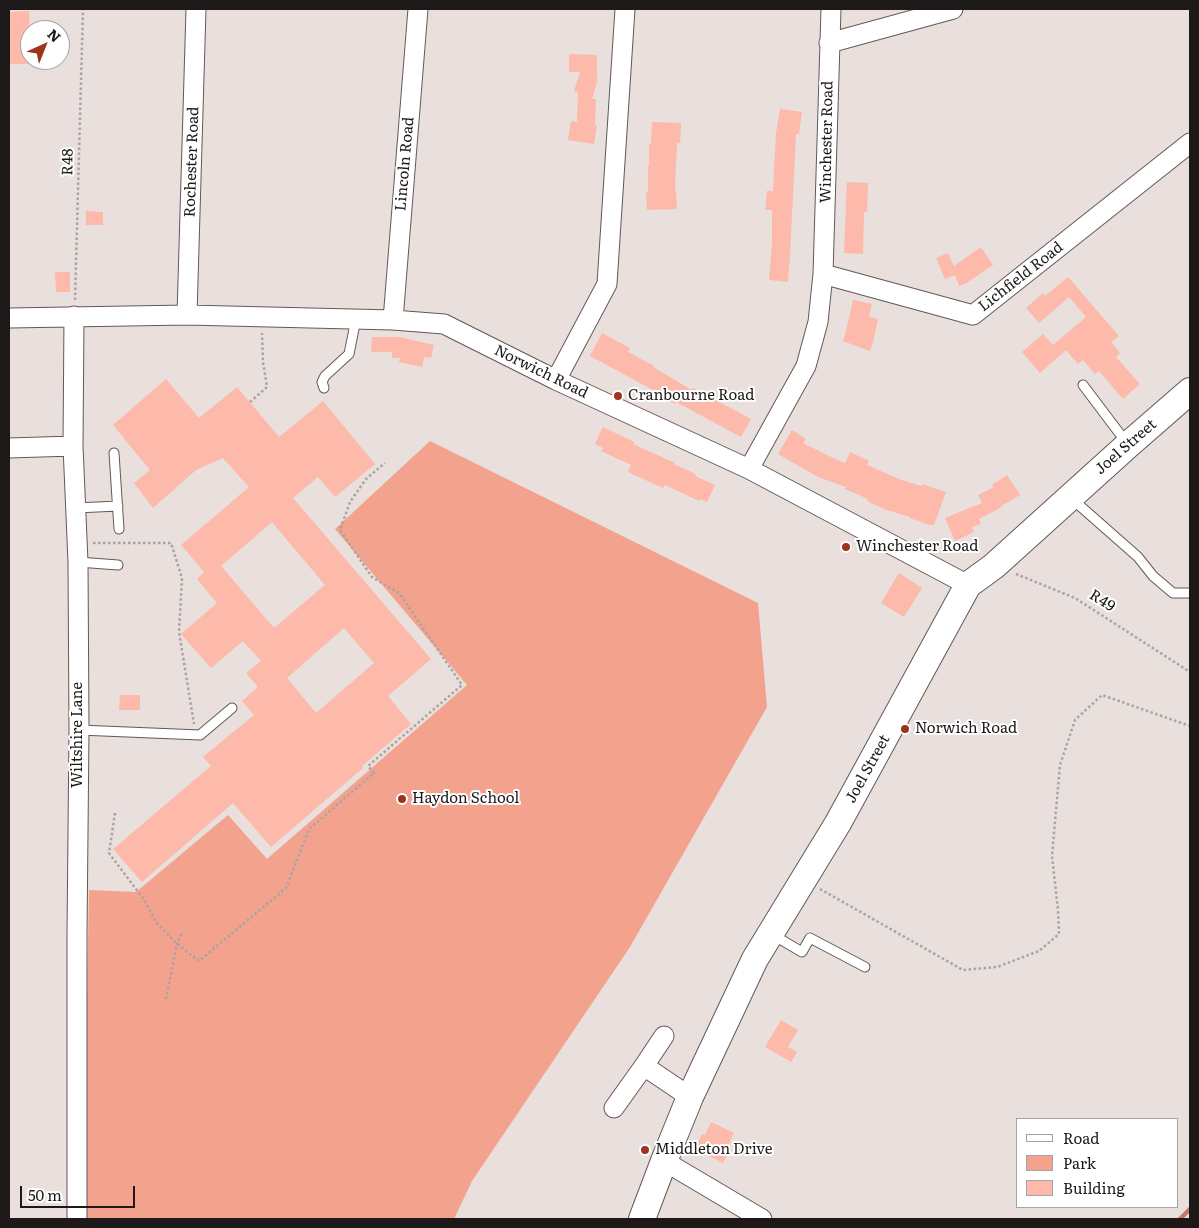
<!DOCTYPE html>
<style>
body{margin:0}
#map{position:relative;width:1199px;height:1228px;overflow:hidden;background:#e9dfdc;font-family:Literata,serif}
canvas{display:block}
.frame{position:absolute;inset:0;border:10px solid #1d1919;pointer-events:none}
.legend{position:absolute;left:1016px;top:1118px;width:162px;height:90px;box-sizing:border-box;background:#fff;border:1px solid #a5a3a3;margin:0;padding:6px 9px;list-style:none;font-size:15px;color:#1d1919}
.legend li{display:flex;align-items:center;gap:10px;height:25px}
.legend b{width:25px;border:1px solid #a5a3a3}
.north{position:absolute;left:20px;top:20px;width:50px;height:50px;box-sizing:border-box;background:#fff;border:1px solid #a5a3a3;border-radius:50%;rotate:44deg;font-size:14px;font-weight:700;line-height:20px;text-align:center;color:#1d1919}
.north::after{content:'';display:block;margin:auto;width:18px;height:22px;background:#9d341e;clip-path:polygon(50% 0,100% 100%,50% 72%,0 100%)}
.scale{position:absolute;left:20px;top:1186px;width:115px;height:22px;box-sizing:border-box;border:2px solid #1d1919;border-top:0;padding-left:6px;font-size:15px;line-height:18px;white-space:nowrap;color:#1d1919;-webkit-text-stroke:4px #fff;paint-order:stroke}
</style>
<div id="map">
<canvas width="1199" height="1228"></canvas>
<div class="frame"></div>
<ul class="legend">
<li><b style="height:6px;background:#fff"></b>Road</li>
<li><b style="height:14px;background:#f3a28e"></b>Park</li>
<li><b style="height:14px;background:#fdb9a9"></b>Building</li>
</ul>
<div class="north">N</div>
<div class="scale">50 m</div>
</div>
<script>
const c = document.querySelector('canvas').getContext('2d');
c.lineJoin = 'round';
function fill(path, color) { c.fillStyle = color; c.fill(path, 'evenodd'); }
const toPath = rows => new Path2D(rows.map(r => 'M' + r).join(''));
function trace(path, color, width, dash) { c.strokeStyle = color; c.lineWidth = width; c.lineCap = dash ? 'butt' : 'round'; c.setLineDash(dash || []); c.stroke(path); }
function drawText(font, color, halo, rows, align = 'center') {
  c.font = font + ' Literata,serif'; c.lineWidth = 4; c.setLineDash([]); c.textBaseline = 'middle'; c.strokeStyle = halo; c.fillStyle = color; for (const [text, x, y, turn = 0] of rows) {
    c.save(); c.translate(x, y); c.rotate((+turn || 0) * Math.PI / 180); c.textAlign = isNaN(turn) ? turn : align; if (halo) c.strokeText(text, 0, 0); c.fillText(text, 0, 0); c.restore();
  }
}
fill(toPath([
 [430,441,758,603,767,707,630,947,472,1181,454,1219,83,1219,89,890,136,892,228,815,267,859,467,685,335,529]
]), '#f3a28e');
trace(toPath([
 [1180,1219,1190,1209]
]), '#c57664', 4.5);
fill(toPath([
 [29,11,30,36,28,36,28,64,9,64,9,12],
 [569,54,597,55,597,79,598,79,592,99,596,99,595,125,597,125,594,144,568,140,571,121,577,122,578,92,574,91,580,72,569,72],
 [780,109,802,112,799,134,796,134,790,254,788,282,769,280,772,245,772,210,765,210,767,191,773,191,776,133],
 [652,122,681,123,680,143,677,143,675,191,676,191,677,209,647,210,646,192,648,192,648,166,649,166,649,144,651,144],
 [847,182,868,183,867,212,864,212,863,254,844,253],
 [86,211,103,212,103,225,86,225],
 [981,247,993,265,965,284,959,286,955,275,945,279,936,258,948,253,954,266],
 [55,272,70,272,70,292,56,292],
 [1068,277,1119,336,1111,342,1120,353,1116,357,1140,384,1123,399,1099,371,1095,374,1083,360,1078,364,1066,350,1040,373,1022,352,1043,334,1053,345,1086,317,1069,297,1039,323,1026,308,1043,293,1045,296],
 [853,300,872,304,869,317,878,319,873,342,870,351,843,341,846,331],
 [602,333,630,348,628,352,654,366,653,367,692,390,693,388,751,419,741,437,676,402,675,404,652,392,653,390,590,356],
 [372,337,400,337,434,345,431,358,424,357,422,367,399,362,400,358,392,358,392,352,371,352],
 [166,379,199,418,237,387,279,437,323,401,375,464,335,497,318,477,293,498,431,659,388,696,411,724,362,766,363,768,271,847,233,803,142,882,113,849,211,766,203,757,254,715,242,701,258,687,246,673,261,661,243,641,211,668,181,634,217,603,197,579,204,572,181,545,249,487,223,458,196,470,153,508,134,483,150,470,113,425],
 [272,522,325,585,274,628,221,566],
 [344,628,374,663,316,713,287,678],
 [603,427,634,442,633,444,675,463,674,464,696,474,695,476,715,485,707,502,700,499,699,501,665,485,663,488,628,472,631,465,601,451,603,448,595,444],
 [792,430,806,439,803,443,829,456,845,463,850,452,869,461,867,465,899,479,921,486,922,484,946,492,934,525,929,525,910,518,910,517,884,509,867,501,868,499,845,489,846,487,818,477,778,454],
 [1007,475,1020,495,1001,506,1002,507,979,519,981,524,972,527,974,532,955,541,945,518,982,503,978,495,994,487,992,485],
 [899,573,922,588,904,617,881,603],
 [120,695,140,695,140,710,119,710],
 [781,1020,798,1030,788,1047,797,1052,791,1062,765,1047],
 [711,1122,734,1133,728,1146,731,1148,723,1163,695,1149,702,1134,705,1135]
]), '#fdb9a9');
const service = toPath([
 [1083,385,1126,442],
 [324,388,322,382,325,376,349,354,356,319],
 [114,453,119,529],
 [1071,498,1138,557,1153,576,1173,593,1190,593],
 [76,508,118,506],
 [78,562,118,565],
 [79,730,200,735,232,708],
 [773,935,802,952,810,938,865,967]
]);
const minor = toPath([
 [829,43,953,9],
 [823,274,973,315,1190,143],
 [187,315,196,9],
 [74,316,73,446,78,562,79,730,77,934,77,1219],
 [9,318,187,315,393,320,444,324,556,380,749,469,968,585],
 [393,320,418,9],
 [556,380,607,284,625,9],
 [9,448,73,446],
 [749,469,806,366,818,322,823,274,831,9],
 [644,1066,690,1097],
 [614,1108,644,1066,664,1036],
 [664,1161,762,1219]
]);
const secondary = toPath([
 [642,1219,664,1161,690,1097,755,959,838,823,968,585,994,566,1128,445,1190,391]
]);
trace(service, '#625957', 11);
trace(minor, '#625957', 21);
trace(secondary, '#625957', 28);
trace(toPath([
 [75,300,83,9],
 [250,402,267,387,263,362,262,333],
 [93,543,171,543,182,578,179,632,194,724],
 [1016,574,1075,598,1190,672],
 [115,813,109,853,145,901,156,922,177,944,199,961,286,888,309,829,374,773,368,766,462,685,399,593,372,577,340,530,350,502,366,479,385,463],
 [820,889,963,970,997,967,1039,951,1059,934,1058,910,1052,856,1060,765,1075,720,1102,695,1190,726],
 [166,999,177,944,183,931]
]), '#aba3a1', 2.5, [2.5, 2.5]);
trace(service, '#fff', 9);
trace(minor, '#fff', 19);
trace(secondary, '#fff', 26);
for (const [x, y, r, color] of [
 [618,396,5,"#9d341e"],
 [846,547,5,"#9d341e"],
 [905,729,5,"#9d341e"],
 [402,799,5,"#9d341e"],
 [645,1150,5,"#9d341e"]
]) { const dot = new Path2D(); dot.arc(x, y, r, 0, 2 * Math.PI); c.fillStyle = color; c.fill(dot); trace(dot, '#fff', 2); }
drawText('15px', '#1d1919', '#fff', [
 ["Winchester Road",827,142,-89],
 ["R48",68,162,-89],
 ["Rochester Road",192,162,-88],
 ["Lincoln Road",405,164,-85],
 ["Lichfield Road",1021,277,-38],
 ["Norwich Road",541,372,26],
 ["Joel Street",1126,447,-41],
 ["R49",1102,601,32],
 ["Wiltshire Lane",78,735,-90],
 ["Joel Street",868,769,-61]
]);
drawText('15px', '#1d1919', '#fff', [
 ["Cranbourne Road",628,396],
 ["Winchester Road",856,547],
 ["Norwich Road",915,729],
 ["Haydon School",412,799],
 ["Middleton Drive",655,1150]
], 'left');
</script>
